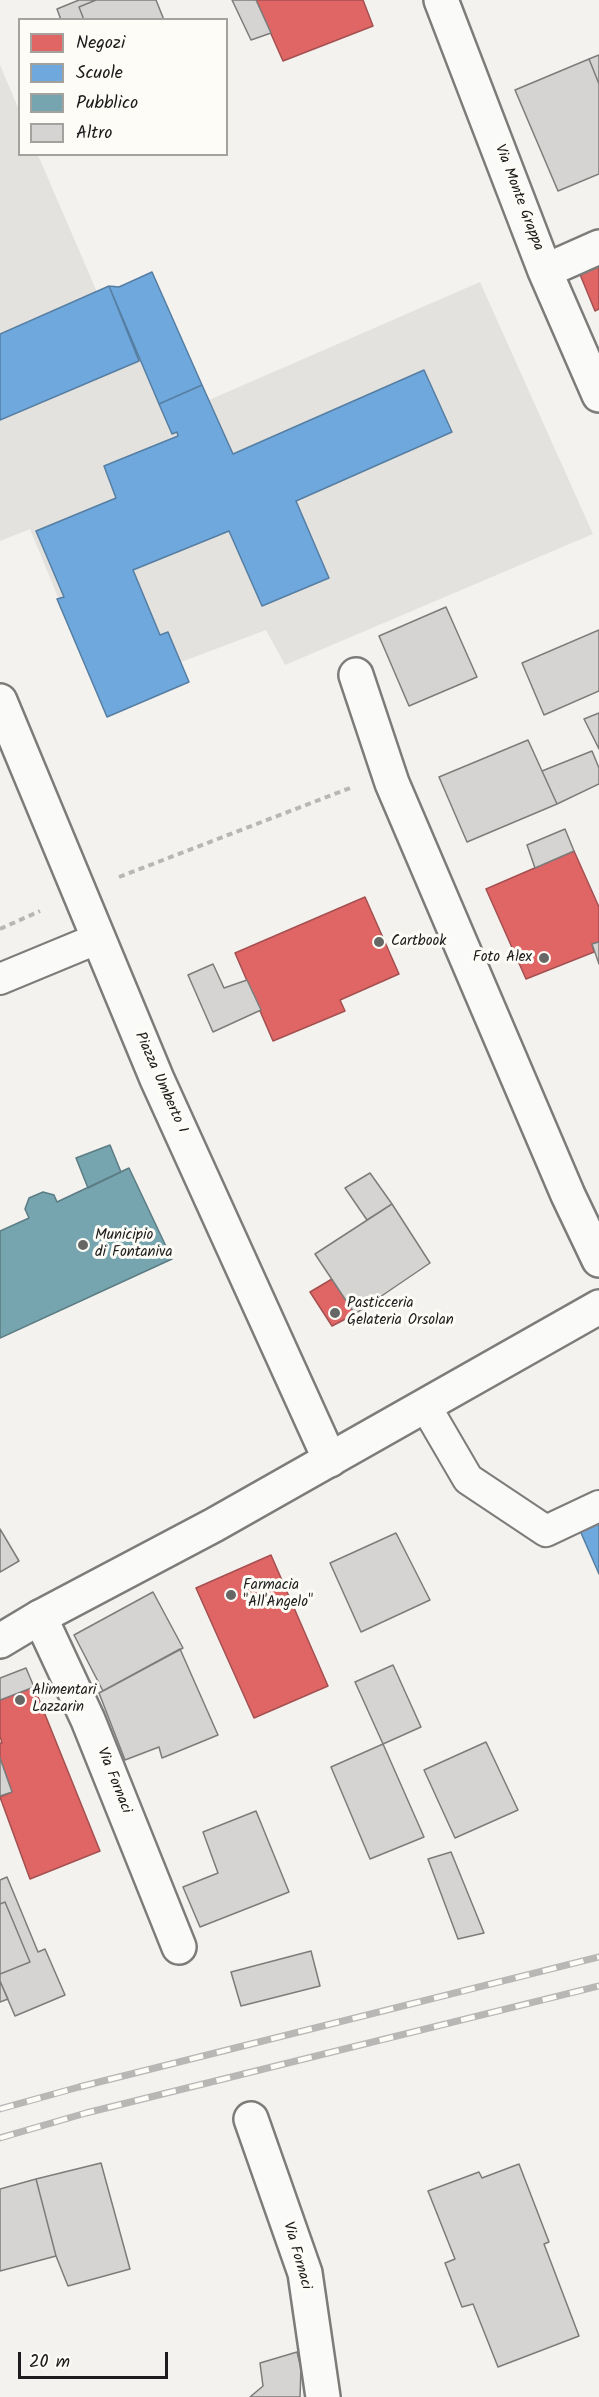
<!DOCTYPE html>
<style>
body{margin:0}
#map{position:relative;width:599px;height:2397px;overflow:hidden;background:#f3f2ef;font-family:Kalam,sans-serif}
canvas{display:block}
.legend{position:absolute;left:18px;top:18px;width:210px;height:138px;box-sizing:border-box;background:#fdfcf7;border:2px solid #a3a29f;margin:0;padding:8px 10px;list-style:none;font-size:18px;color:#1c1c1c}
.legend li{display:flex;align-items:center;gap:12px;height:30px}
.legend b{width:30px;border:2px solid #a3a29f}
.scale{position:absolute;left:18px;top:2352px;width:150px;height:27px;box-sizing:border-box;border:3px solid #1c1c1c;border-top:0;padding-left:8px;font-size:18px;line-height:21px;white-space:nowrap;color:#1c1c1c;-webkit-text-stroke:4px #fdfcf7;paint-order:stroke}
</style>
<div id="map">
<canvas width="599" height="2397"></canvas>
<ul class="legend">
<li><b style="height:16px;background:#e06666"></b>Negozi</li>
<li><b style="height:16px;background:#6fa8dc"></b>Scuole</li>
<li><b style="height:16px;background:#76a5af"></b>Pubblico</li>
<li><b style="height:16px;background:#d5d4d2"></b>Altro</li>
</ul>
<div class="scale">20 m</div>
</div>
<script>
const c = document.querySelector('canvas').getContext('2d');
c.lineJoin = 'round';
function fill(path, color) { c.fillStyle = color; c.fill(path, 'evenodd'); }
const toPath = rows => new Path2D(rows.map(r => 'M' + r).join(''));
function trace(path, color, width, dash) { c.strokeStyle = color; c.lineWidth = width; c.lineCap = dash ? 'butt' : 'round'; c.setLineDash(dash || []); c.stroke(path); }
function drawText(font, color, halo, rows, align = 'center') {
  c.font = font + ' Kalam,sans-serif'; c.lineWidth = 6; c.setLineDash([]); c.textBaseline = 'middle'; c.strokeStyle = halo; c.fillStyle = color; for (const [text, x, y, turn = 0] of rows) {
    c.save(); c.translate(x, y); c.rotate((+turn || 0) * Math.PI / 180); c.textAlign = isNaN(turn) ? turn : align; if (halo) c.strokeText(text, 0, 0); c.fillText(text, 0, 0); c.restore();
  }
}
fill(toPath([
 [0,65,19,110,20,154,38,155,97,292,109,286,119,287,152,272,209,400,480,282,593,534,285,665,266,630,181,662,189,682,107,717,30,529,0,541]
]), '#e3e2de');
const shops = toPath([
 [256,0,363,0,373,26,283,61,256,0],
 [599,264,599,309,595,311,579,272,599,264],
 [574,851,599,907,599,942,592,944,594,952,526,979,486,889,574,851],
 [365,897,399,974,340,1000,345,1011,273,1041,235,953,365,897],
 [332,1279,355,1314,332,1326,310,1292,332,1279],
 [271,1555,328,1686,254,1718,196,1588,271,1555],
 [34,1687,100,1851,30,1879,0,1797,12,1792,0,1758,0,1743,2,1743,0,1736,0,1700,34,1687]
]);
fill(shops, '#e06666');
trace(shops, '#a55050', 1.5);
const schools = toPath([
 [152,272,202,385,159,404,109,286,119,287,152,272],
 [109,286,139,361,0,420,0,334,109,286],
 [424,370,452,432,296,501,329,578,262,606,229,531,133,570,160,635,168,632,189,682,107,717,57,599,64,597,36,531,116,498,104,466,178,436,177,432,172,434,159,404,202,385,233,454,424,370],
 [599,1517,599,1574,578,1526,599,1517]
]);
fill(schools, '#6fa8dc');
trace(schools, '#567ea2', 1.5);
const public = toPath([
 [110,1145,121,1172,88,1188,76,1158,110,1145],
 [129,1168,172,1259,0,1338,0,1231,29,1218,25,1209,29,1198,43,1192,54,1195,57,1202,129,1168]
]);
fill(public, '#76a5af');
trace(public, '#5b7c83', 1.5);
const building = toPath([
 [79,0,96,0,79,7,84,20,61,20,57,9,79,0],
 [96,0,156,0,164,20,84,20,79,7,96,0],
 [232,0,256,0,271,33,251,40,232,0],
 [599,55,599,84,589,59,599,55],
 [589,59,599,84,599,174,558,191,515,90,589,59],
 [446,607,477,677,409,706,379,636,446,607],
 [599,630,599,691,544,715,522,663,599,630],
 [599,713,599,749,584,719,599,713],
 [528,740,557,804,467,842,439,777,528,740],
 [592,751,599,768,599,784,557,804,542,771,592,751],
 [565,829,574,851,535,868,527,845,565,829],
 [599,942,599,964,592,944,599,942],
 [213,964,224,988,247,980,261,1010,213,1032,188,975,213,964],
 [370,1173,392,1204,367,1220,345,1188,370,1173],
 [392,1204,430,1263,355,1314,315,1254,392,1204],
 [0,1529,19,1561,0,1572,0,1529],
 [396,1533,430,1600,361,1632,330,1563,396,1533],
 [153,1592,183,1648,103,1691,74,1635,153,1592],
 [180,1649,218,1735,162,1758,159,1747,125,1760,99,1693,180,1649],
 [393,1665,421,1727,383,1744,355,1682,393,1665],
 [26,1668,34,1687,0,1700,0,1678,26,1668],
 [486,1742,518,1810,455,1838,424,1770,486,1742],
 [383,1744,424,1837,370,1859,331,1767,383,1744],
 [0,1758,12,1792,0,1796,0,1758],
 [256,1811,289,1892,200,1927,183,1887,218,1873,203,1832,256,1811],
 [451,1852,484,1933,458,1939,428,1859,451,1852],
 [7,1877,38,1952,45,1949,65,1995,15,2016,0,1981,0,1974,30,1962,5,1902,0,1904,0,1880,7,1877],
 [5,1902,30,1962,0,1974,0,1904,5,1902],
 [311,1951,320,1986,241,2006,231,1972,311,1951],
 [0,1981,8,1999,0,2002,0,1981],
 [101,2163,130,2269,68,2286,56,2256,36,2179,101,2163],
 [519,2164,549,2242,544,2244,579,2336,498,2367,473,2304,462,2307,445,2263,455,2259,428,2191,479,2172,482,2178,519,2164],
 [36,2179,56,2256,0,2271,0,2189,36,2179],
 [297,2352,301,2368,300,2397,250,2397,263,2386,260,2363,297,2352]
]);
fill(building, '#d5d4d2');
trace(building, '#7d7c7b', 1.5);
const lane = toPath([
 [0,979,99,938],
 [426,1407,468,1479,546,1531,599,1506]
]);
const street = toPath([
 [441,0,545,271,599,395],
 [545,271,599,247],
 [356,675,392,783,568,1195,599,1260],
 [0,701,157,1079,330,1460],
 [40,1617,88,1720,179,1947],
 [251,2119,305,2273,323,2397]
]);
const secondary = toPath([
 [0,1641,40,1617,214,1525,599,1307]
]);
trace(lane, '#7d7c7b', 34);
trace(street, '#7d7c7b', 38);
trace(secondary, '#7d7c7b', 38);
trace(toPath([
 [119,877,350,788],
 [0,929,40,911]
]), '#b8b7b6', 4, [6, 4.5]);
trace(lane, '#fafaf8', 30);
trace(street, '#fafaf8', 33);
trace(secondary, '#fafaf8', 33);
const rail = toPath([
 [0,2109,79,2087,599,1957],
 [0,2138,86,2113,599,1986]
]);
trace(rail, '#b8b7b6', 7);
trace(rail, '#fdfcf7', 4.5, [14]);
for (const [x, y, r, color] of [
 [379,942,6,"#676766"],
 [544,958,6,"#676766"],
 [83,1245,6,"#676766"],
 [335,1313,6,"#676766"],
 [231,1595,6,"#676766"],
 [20,1700,6,"#676766"]
]) { const dot = new Path2D(); dot.arc(x, y, r, 0, 2 * Math.PI); c.fillStyle = color; c.fill(dot); trace(dot, '#fdfcf7', 2); }
drawText('15px', '#1c1c1c', '#fdfcf7', [
 ["Via Monte Grappa",518,198,69],
 ["Piazza Umberto I",160,1083,66],
 ["Via Fornaci",113,1781,68],
 ["Via Fornaci",296,2256,74]
]);
drawText('15px', '#1c1c1c', '#fdfcf7', [
 ["Cartbook",391,942],
 ["Foto Alex",532,958,"right"],
 ["Municipio",95,1236],
 ["di Fontaniva",95,1253],
 ["Pasticceria",347,1304],
 ["Gelateria Orsolan",347,1321],
 ["Farmacia",243,1586],
 ["\"All'Angelo\"",243,1603],
 ["Alimentari",32,1691],
 ["Lazzarin",32,1708]
], 'left');
</script>
